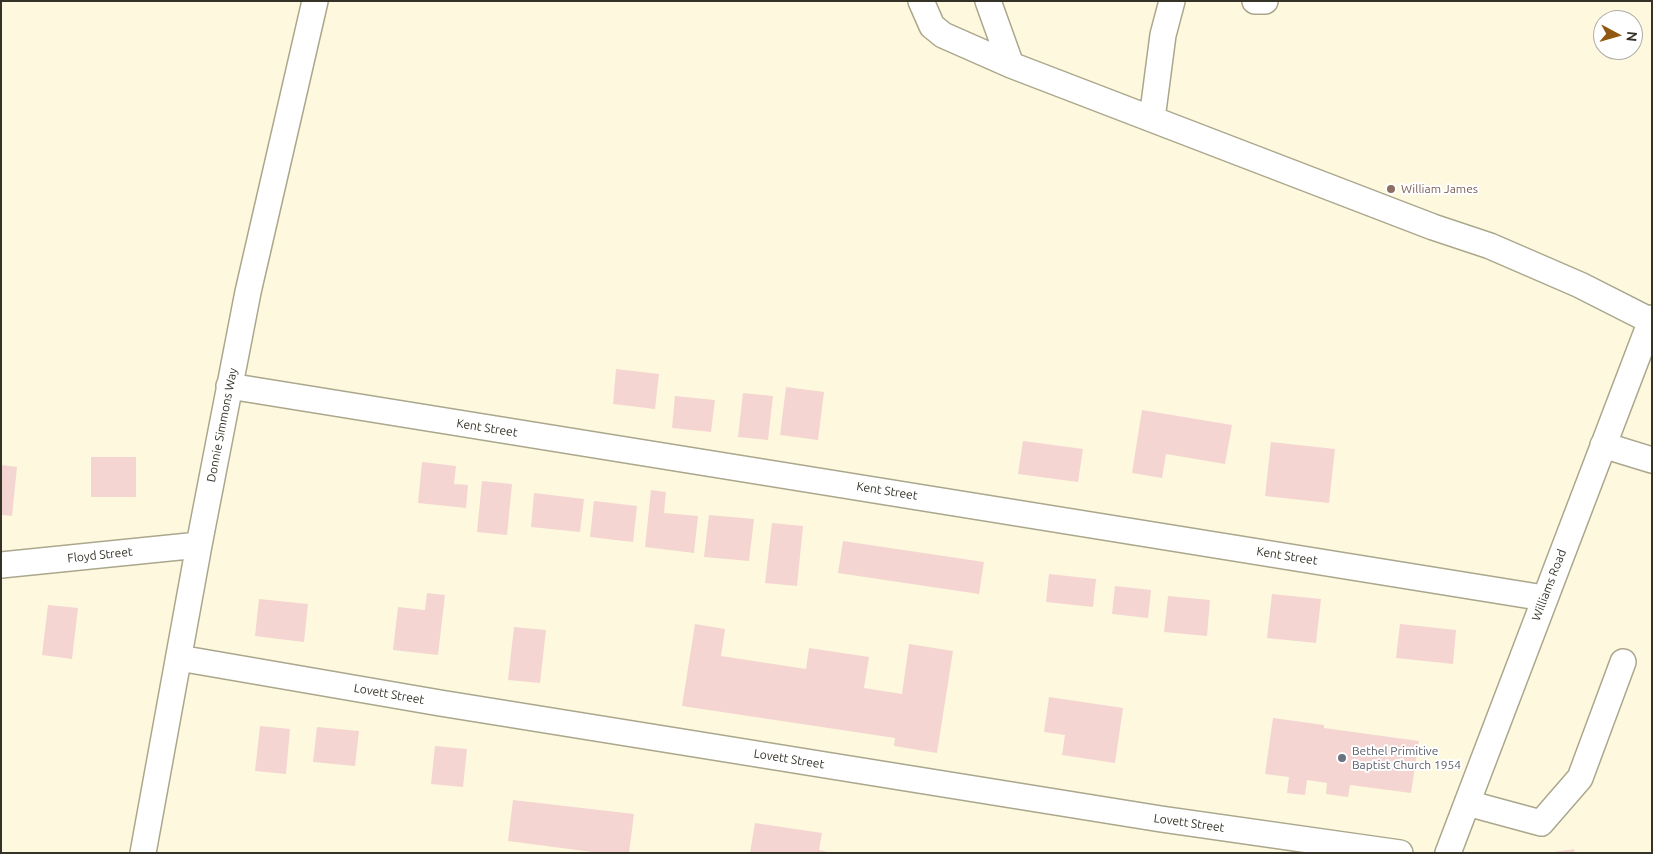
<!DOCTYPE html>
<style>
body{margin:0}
#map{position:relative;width:1653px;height:854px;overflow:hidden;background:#fef9de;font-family:Ubuntu,sans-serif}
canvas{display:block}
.frame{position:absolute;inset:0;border:2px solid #353328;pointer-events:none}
.north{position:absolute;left:1593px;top:10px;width:50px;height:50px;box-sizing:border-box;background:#fff;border:1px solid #aeada9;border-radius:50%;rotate:96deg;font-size:14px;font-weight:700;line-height:20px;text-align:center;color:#353328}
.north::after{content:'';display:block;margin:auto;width:18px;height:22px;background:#905810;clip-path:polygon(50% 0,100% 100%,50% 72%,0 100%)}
</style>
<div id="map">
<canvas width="1653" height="854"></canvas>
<div class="frame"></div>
<div class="north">N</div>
</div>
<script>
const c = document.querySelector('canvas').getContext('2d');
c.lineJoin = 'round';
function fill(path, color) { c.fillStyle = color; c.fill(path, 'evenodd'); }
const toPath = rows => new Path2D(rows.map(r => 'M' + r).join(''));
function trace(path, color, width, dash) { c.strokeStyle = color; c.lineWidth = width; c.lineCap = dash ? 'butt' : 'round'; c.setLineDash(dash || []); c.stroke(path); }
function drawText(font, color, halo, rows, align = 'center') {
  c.font = font + ' Ubuntu,sans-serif'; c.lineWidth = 4; c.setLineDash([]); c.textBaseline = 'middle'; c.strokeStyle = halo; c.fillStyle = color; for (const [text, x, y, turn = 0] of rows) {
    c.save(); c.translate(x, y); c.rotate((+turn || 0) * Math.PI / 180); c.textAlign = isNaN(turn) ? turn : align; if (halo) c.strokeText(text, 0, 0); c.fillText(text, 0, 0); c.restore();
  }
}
fill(toPath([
 [616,369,659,374,655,409,613,404],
 [786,387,824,392,818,440,780,435],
 [743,393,773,396,768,440,738,437],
 [675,396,715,400,711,432,672,428],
 [1142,410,1232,425,1225,464,1166,454,1162,478,1132,473],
 [1023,441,1083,449,1078,482,1018,474],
 [1271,442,1335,449,1329,503,1265,496],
 [91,457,136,457,136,497,91,497],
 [422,462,456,466,454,484,468,485,466,508,418,503],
 [1,465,17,467,12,516,1,515],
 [482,481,512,484,507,535,477,532],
 [651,490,666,492,664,513,698,516,694,553,645,547],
 [534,493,584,499,580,532,531,527],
 [594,501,637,506,633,542,590,537],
 [709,515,754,519,749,561,704,557],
 [772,523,803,526,797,586,765,583],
 [843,541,984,562,979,594,838,573],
 [1049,574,1096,579,1093,607,1046,602],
 [1115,586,1151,590,1148,618,1112,614],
 [427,593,445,595,438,655,393,650,398,607,425,610],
 [1272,594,1321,599,1316,643,1267,638],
 [1168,596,1210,600,1207,636,1164,632],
 [259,599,308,604,304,642,255,636],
 [48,605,78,608,72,659,42,655],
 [695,624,725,629,721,656,806,669,809,648,869,657,864,688,902,694,909,644,953,651,937,753,894,746,895,738,682,706],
 [1400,624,1456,630,1453,664,1396,658],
 [514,627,546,630,540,683,508,680],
 [1049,697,1123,708,1115,763,1062,755,1065,735,1044,732],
 [1273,718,1324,725,1324,728,1419,741,1411,793,1350,785,1348,797,1326,794,1327,783,1307,780,1305,795,1287,793,1289,777,1265,774],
 [260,726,290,729,286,774,255,771],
 [317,727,359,731,355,766,313,762],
 [435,746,467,749,463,787,431,784],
 [513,800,634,814,629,853,600,853,508,841],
 [755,823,822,833,819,850,832,853,750,853],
 [1574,849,1575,853,1554,853,1554,852]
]), '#f4d5d1');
const minor = toPath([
 [921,1,932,26,943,35,1011,65,1433,227,1490,246,1580,285,1651,321],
 [988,1,1011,65],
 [1255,1,1265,1],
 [1152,119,1163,35,1172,1],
 [229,386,1544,598],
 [1603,445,1652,460],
 [1,565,199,545],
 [179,658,440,703,1161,819,1400,853],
 [1467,803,1541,823,1580,778,1623,662],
 [143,853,199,545,248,292,315,1],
 [1448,853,1652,318]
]);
trace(minor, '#aba78d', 28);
trace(minor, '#fff', 25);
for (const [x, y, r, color] of [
 [1391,189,5,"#8d6e63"],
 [1342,758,5,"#6b7280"]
]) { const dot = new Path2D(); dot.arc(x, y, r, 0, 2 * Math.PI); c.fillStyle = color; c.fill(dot); trace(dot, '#fff', 2); }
drawText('12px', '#785e54', '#fff', [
 ["William James",1401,189]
], 'left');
drawText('12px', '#353328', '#fff', [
 ["Donnie Simmons Way",222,425,-79],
 ["Kent Street",487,428,9],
 ["Kent Street",887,491,9],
 ["Floyd Street",100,555,-6],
 ["Kent Street",1287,556,9],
 ["Williams Road",1549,585,-69],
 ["Lovett Street",389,694,10],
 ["Lovett Street",789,759,9],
 ["Lovett Street",1189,823,8]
]);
drawText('12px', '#5b616d', '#fff', [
 ["Bethel Primitive",1352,751],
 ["Baptist Church 1954",1352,765]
], 'left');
</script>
